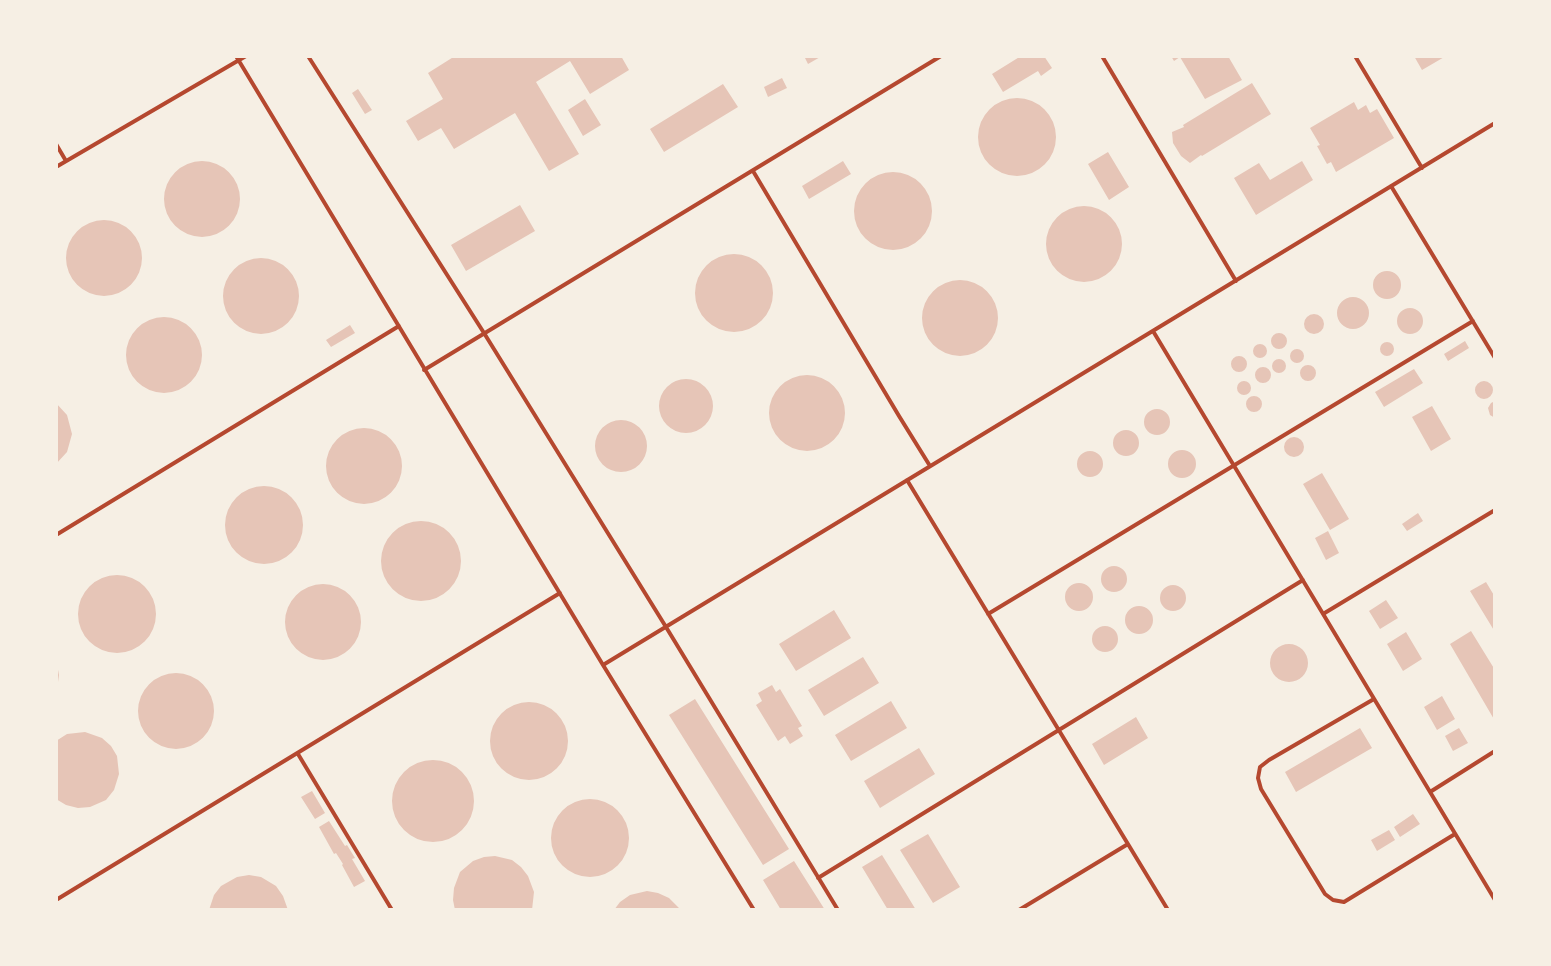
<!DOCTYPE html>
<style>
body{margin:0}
#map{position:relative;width:1551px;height:966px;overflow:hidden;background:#f6efe4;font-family:Manrope,sans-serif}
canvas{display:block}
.frame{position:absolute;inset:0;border:58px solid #f6efe4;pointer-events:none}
</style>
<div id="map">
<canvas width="1551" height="966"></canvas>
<div class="frame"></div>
</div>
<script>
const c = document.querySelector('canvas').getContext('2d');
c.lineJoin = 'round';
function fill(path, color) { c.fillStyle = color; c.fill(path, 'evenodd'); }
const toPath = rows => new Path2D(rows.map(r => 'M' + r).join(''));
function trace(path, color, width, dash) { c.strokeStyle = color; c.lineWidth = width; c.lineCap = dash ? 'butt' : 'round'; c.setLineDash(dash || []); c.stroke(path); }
fill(toPath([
 [455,56,621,56,629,70,590,94,570,61,536,82,579,154,549,171,515,113,454,149,441,128,418,141,406,121,443,99,428,73],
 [804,56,822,56,808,64],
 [1021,56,1044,56,1052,68,1041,76,1038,71,1003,92,992,74],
 [1171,56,1228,56,1242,80,1205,99,1180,57,1174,61],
 [1414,56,1446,56,1422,70],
 [782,78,787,88,768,97,764,87],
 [1252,83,1271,114,1202,156,1201,155,1190,163,1181,156,1173,143,1172,132,1184,127,1183,125],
 [723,84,738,107,664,152,650,129],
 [358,89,372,110,365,114,352,93],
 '978 137a39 39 0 1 1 78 0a39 39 0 1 1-78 0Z',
 [585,99,601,125,583,136,568,110],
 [1354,102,1358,110,1366,105,1370,113,1377,109,1394,138,1336,172,1331,162,1327,164,1317,146,1320,145,1310,128],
 [1108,152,1129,187,1109,200,1088,164],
 '164 199a38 38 0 1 1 76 0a38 38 0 1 1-76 0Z',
 [843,161,851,174,809,199,802,186],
 [1302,161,1313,180,1256,215,1234,178,1259,163,1270,180],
 '854 211a39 39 0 1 1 78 0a39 39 0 1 1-78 0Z',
 [520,205,535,231,466,271,451,245],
 '1046 244a38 38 0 1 1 76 0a38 38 0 1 1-76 0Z',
 '66 258a38 38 0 1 1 76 0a38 38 0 1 1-76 0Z',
 '695 293a39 39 0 1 1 78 0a39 39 0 1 1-78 0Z',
 '223 296a38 38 0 1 1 76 0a38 38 0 1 1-76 0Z',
 '1373 285a14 14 0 1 1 28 0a14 14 0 1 1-28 0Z',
 '922 318a38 38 0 1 1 76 0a38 38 0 1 1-76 0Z',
 '1337 313a16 16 0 1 1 32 0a16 16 0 1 1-32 0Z',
 '1397 321a13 13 0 1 1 26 0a13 13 0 1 1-26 0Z',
 '1304 324a10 10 0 1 1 20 0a10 10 0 1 1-20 0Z',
 '126 355a38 38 0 1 1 76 0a38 38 0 1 1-76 0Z',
 [350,325,355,333,331,347,326,340],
 '1271 341a8 8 0 1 1 16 0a8 8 0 1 1-16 0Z',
 [1465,341,1469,348,1448,361,1444,354],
 '1380 349a7 7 0 1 1 14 0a7 7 0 1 1-14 0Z',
 '1253 351a7 7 0 1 1 14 0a7 7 0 1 1-14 0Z',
 '1290 356a7 7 0 1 1 14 0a7 7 0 1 1-14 0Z',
 '1231 364a8 8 0 1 1 16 0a8 8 0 1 1-16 0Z',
 '1272 366a7 7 0 1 1 14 0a7 7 0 1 1-14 0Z',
 '1300 373a8 8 0 1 1 16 0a8 8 0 1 1-16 0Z',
 '1255 375a8 8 0 1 1 16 0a8 8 0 1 1-16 0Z',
 [1414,369,1423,383,1384,407,1375,392],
 '769 413a38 38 0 1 1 76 0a38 38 0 1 1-76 0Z',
 '659 406a27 27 0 1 1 54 0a27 27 0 1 1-54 0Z',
 '1237 388a7 7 0 1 1 14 0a7 7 0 1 1-14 0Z',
 '1475 390a9 9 0 1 1 18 0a9 9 0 1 1-18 0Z',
 '1246 404a8 8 0 1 1 16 0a8 8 0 1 1-16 0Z',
 [1495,401,1495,418,1490,415,1488,408,1491,403],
 [56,403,67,415,72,434,67,452,56,464],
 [1432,406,1451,439,1431,451,1412,417],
 '1144 422a13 13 0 1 1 26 0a13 13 0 1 1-26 0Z',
 '595 446a26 26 0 1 1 52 0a26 26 0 1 1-52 0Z',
 '326 466a38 38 0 1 1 76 0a38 38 0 1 1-76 0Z',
 '1113 443a13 13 0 1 1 26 0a13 13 0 1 1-26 0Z',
 '1284 447a10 10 0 1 1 20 0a10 10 0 1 1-20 0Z',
 '1168 464a14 14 0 1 1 28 0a14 14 0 1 1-28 0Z',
 '1077 464a13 13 0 1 1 26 0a13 13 0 1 1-26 0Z',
 [1322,473,1349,519,1330,530,1303,484],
 '225 525a39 39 0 1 1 78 0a39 39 0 1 1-78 0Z',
 [1418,513,1423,521,1407,531,1402,524],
 '381 561a40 40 0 1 1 80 0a40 40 0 1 1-80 0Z',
 [1328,531,1339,553,1326,560,1315,538],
 '1101 579a13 13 0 1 1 26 0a13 13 0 1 1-26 0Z',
 '78 614a39 39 0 1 1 78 0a39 39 0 1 1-78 0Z',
 [1486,582,1495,597,1495,632,1470,591],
 '1065 597a14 14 0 1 1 28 0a14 14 0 1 1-28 0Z',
 '285 622a38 38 0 1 1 76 0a38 38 0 1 1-76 0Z',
 '1160 598a13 13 0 1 1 26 0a13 13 0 1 1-26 0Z',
 [1386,600,1398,618,1380,629,1369,611],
 '1125 620a14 14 0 1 1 28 0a14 14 0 1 1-28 0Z',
 [834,610,851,638,796,671,779,644],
 '1092 639a13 13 0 1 1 26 0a13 13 0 1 1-26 0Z',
 [1471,631,1495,670,1495,721,1450,644],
 [1406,632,1422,659,1403,671,1387,644],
 '1270 663a19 19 0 1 1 38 0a19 19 0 1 1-38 0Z',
 [863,657,879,683,824,716,808,690],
 [56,659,59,675,57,689,56,689],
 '138 711a38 38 0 1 1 76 0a38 38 0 1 1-76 0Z',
 [772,685,776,692,780,689,802,726,798,728,803,736,790,744,785,736,778,741,756,705,762,701,758,693],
 [1442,696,1455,719,1437,730,1424,707],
 [695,699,789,849,763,865,669,715],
 [891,701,907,728,851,761,835,735],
 '490 741a39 39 0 1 1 78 0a39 39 0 1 1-78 0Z',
 [1136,717,1148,738,1104,765,1092,744],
 [1360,728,1372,748,1296,792,1285,772],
 [1459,728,1468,743,1453,751,1445,736],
 [85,732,102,738,111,746,117,756,119,774,114,790,106,800,90,807,78,808,66,805,56,799,56,741,67,734],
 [919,748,935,774,880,808,864,781],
 '392 801a41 41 0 1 1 82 0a41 41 0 1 1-82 0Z',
 [312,791,325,813,315,819,301,797],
 '551 838a39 39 0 1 1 78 0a39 39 0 1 1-78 0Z',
 [1413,814,1420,824,1400,837,1394,827],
 [329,821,345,846,347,845,355,858,352,859,365,881,354,887,342,865,343,864,336,853,334,854,319,827],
 [1389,830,1395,840,1377,851,1371,840],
 [928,834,960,887,933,903,900,850],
 [882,855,905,892,916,910,888,910,862,867],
 [495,856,512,860,521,867,528,876,534,892,532,910,455,910,453,900,454,888,460,872,473,861,484,857],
 [794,861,825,910,781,910,763,880],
 [249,875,261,877,276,886,283,896,288,910,209,910,214,895,221,886,237,877],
 [647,891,658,893,669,898,681,910,614,910,620,902,630,895]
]), '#e6c5b7');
trace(toPath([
 [236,56,603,665,754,910],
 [308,56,484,333,666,627,838,910],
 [1102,56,1236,281],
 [1355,56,1422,168],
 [56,144,66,161],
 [56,167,246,56],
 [753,171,899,416,930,466],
 [1391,186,1495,358],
 [1153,331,1495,900],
 [424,370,941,56],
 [907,480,1168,910],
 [56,535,399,326],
 [988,614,1473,321],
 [1323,614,1495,510],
 [603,665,1495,123],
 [1374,699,1269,760,1260,767,1258,778,1261,789,1325,894,1333,900,1344,902,1455,834],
 [298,754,392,910],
 [1430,792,1495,751],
 [818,878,1303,580],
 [56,900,560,593],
 [1019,910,1128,844]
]), '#b5482f', 4);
</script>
